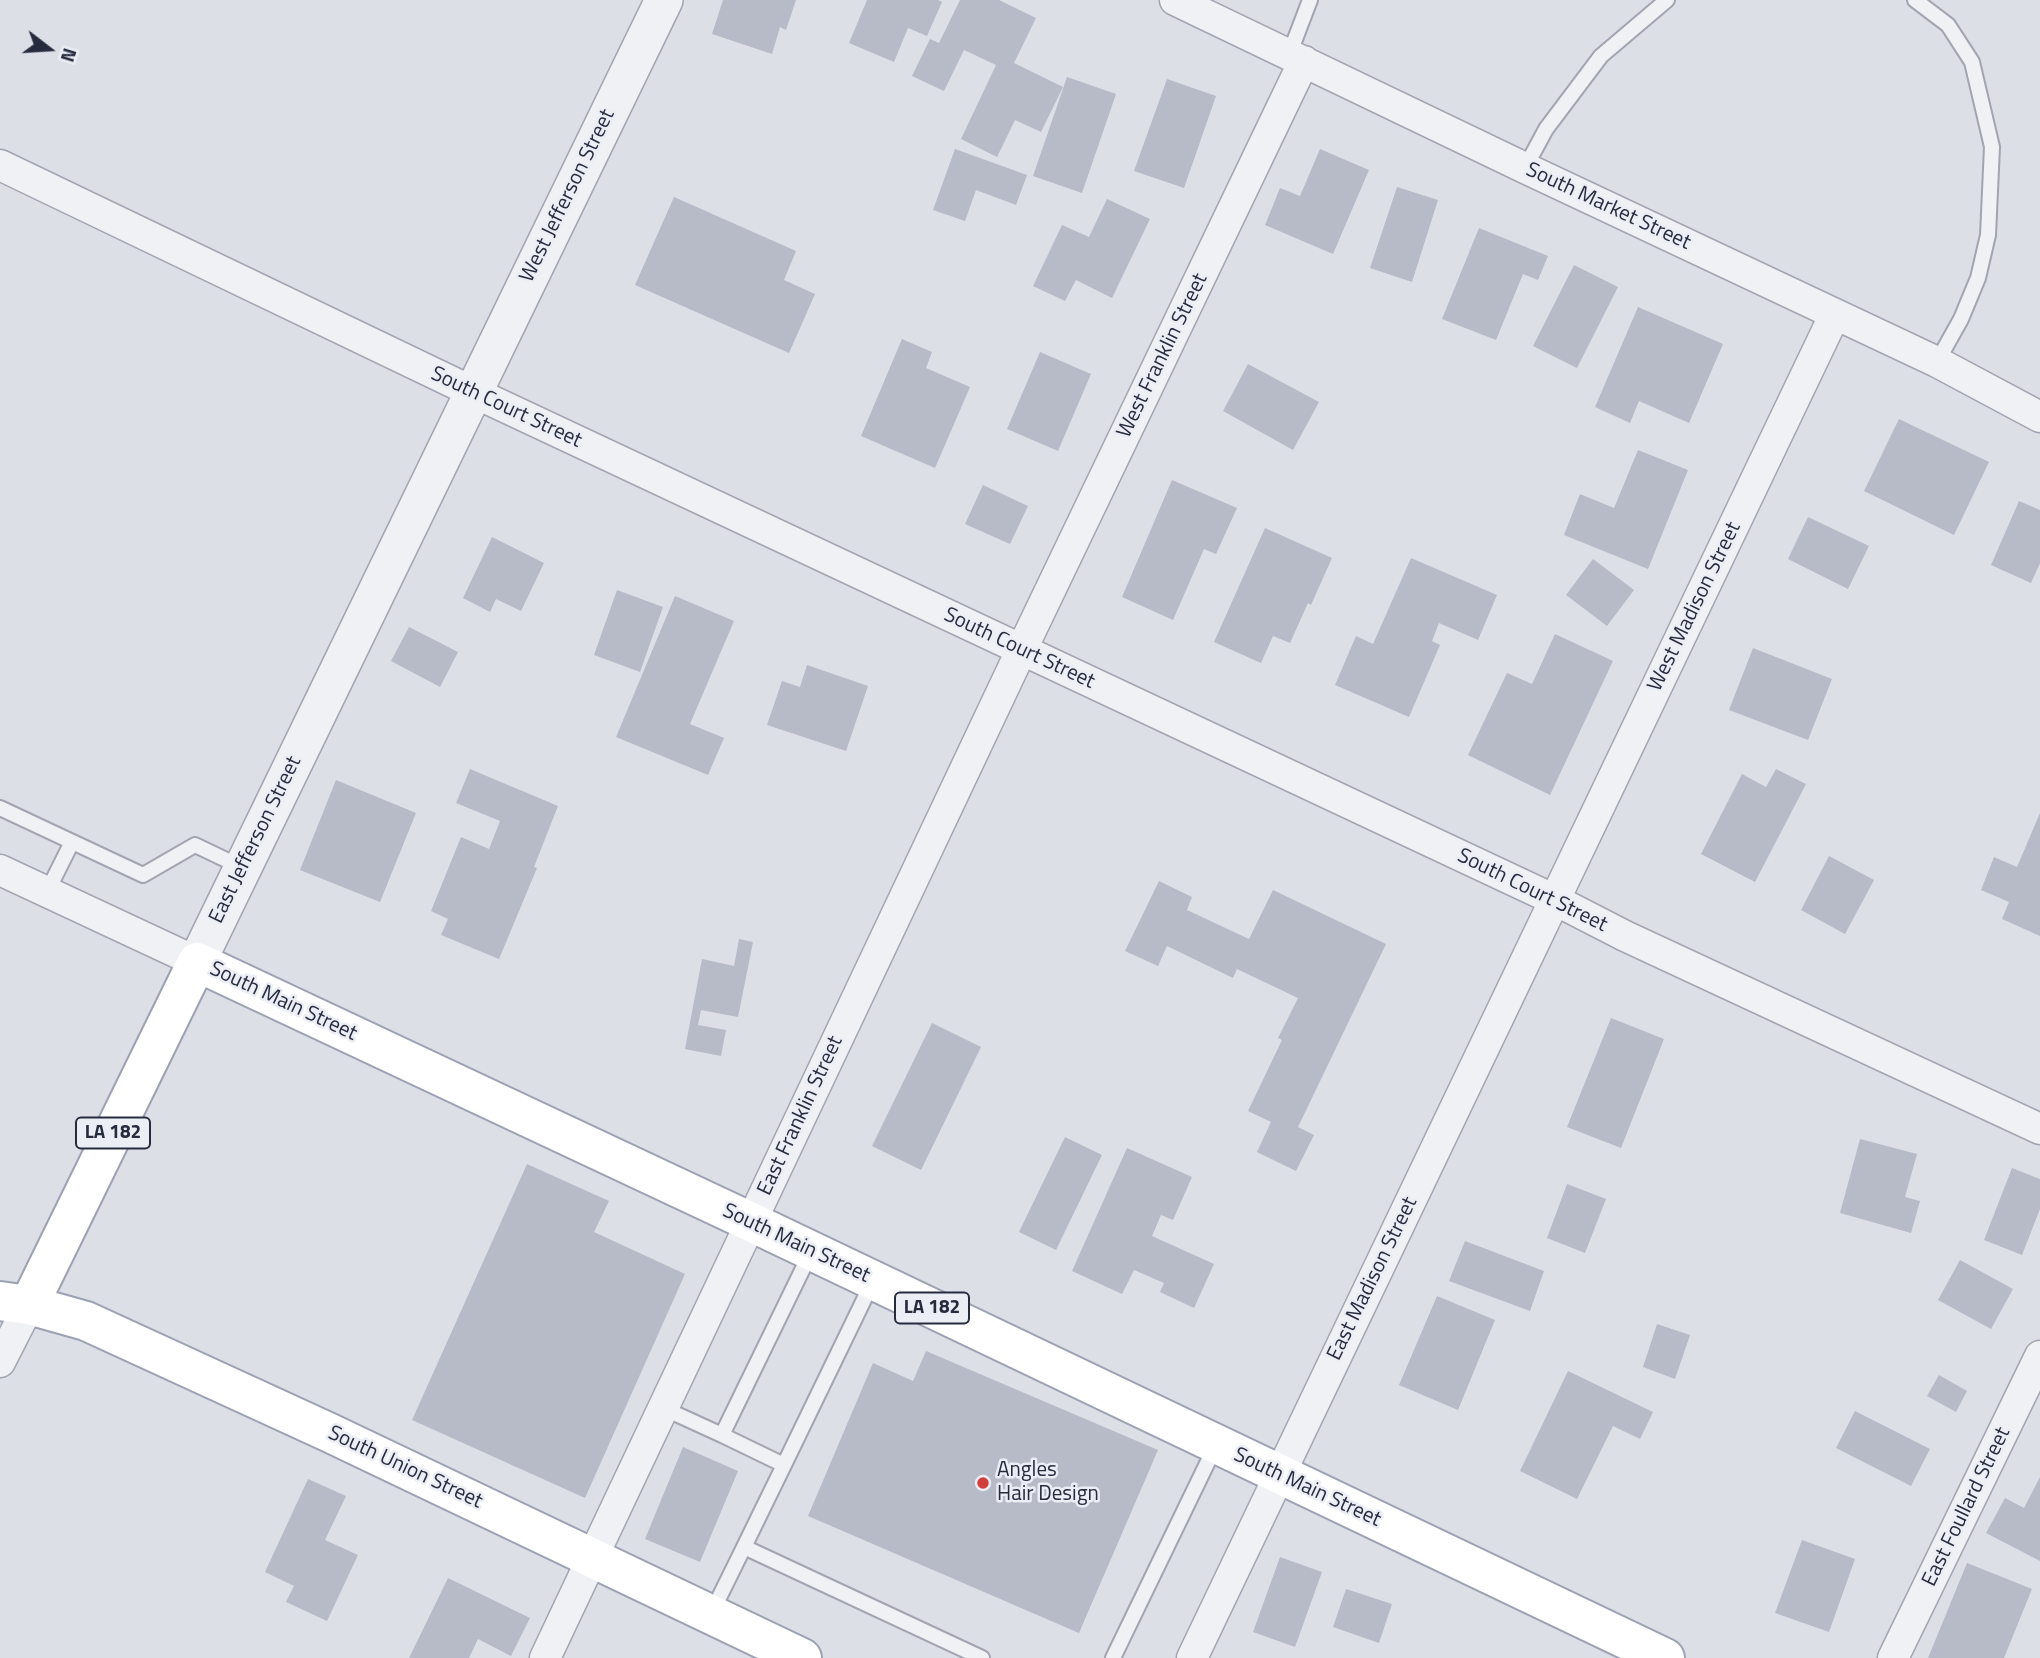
<!DOCTYPE html>
<style>
body{margin:0}
#map{position:relative;width:2040px;height:1658px;overflow:hidden;background:#dddfe7;font-family:"Titillium Web",sans-serif}
canvas{display:block}
.north{position:absolute;left:14px;top:14px;width:70px;height:70px;-webkit-text-stroke:5px #eceef5;paint-order:stroke;rotate:107deg;font-size:19px;font-weight:700;line-height:28px;text-align:center;color:#262b3e}
.north::after{content:'';display:block;margin:auto;width:24px;height:32px;background:#262b3e;clip-path:polygon(50% 0,100% 100%,50% 72%,0 100%)}
</style>
<div id="map">
<canvas width="2040" height="1658"></canvas>
<div class="north">N</div>
</div>
<script>
const c = document.querySelector('canvas').getContext('2d');
c.lineJoin = 'round';
function fill(path, color) { c.fillStyle = color; c.fill(path, 'evenodd'); }
const toPath = rows => new Path2D(rows.map(r => 'M' + r).join(''));
function trace(path, color, width, dash) { c.strokeStyle = color; c.lineWidth = width; c.lineCap = dash ? 'butt' : 'round'; c.setLineDash(dash || []); c.stroke(path); }
function drawText(font, color, halo, rows, align = 'center') {
  c.font = font + ' "Titillium Web",sans-serif'; c.lineWidth = 5; c.setLineDash([]); c.textBaseline = 'middle'; c.strokeStyle = halo; c.fillStyle = color; for (const [text, x, y, turn = 0] of rows) {
    c.save(); c.translate(x, y); c.rotate((+turn || 0) * Math.PI / 180); c.textAlign = isNaN(turn) ? turn : align; if (halo) c.strokeText(text, 0, 0); c.fillText(text, 0, 0); c.restore();
  }
}
fill(toPath([
 [723,0,796,0,786,30,780,27,772,54,712,34],
 [867,0,938,0,942,2,927,36,908,28,894,62,849,43],
 [960,0,999,0,1036,18,1014,63,1063,87,1041,132,1015,120,997,157,961,139,996,65,964,50,944,91,912,76,930,39,939,43],
 [1067,77,1116,94,1082,193,1033,176],
 [1167,79,1216,96,1184,188,1134,171],
 [955,149,1027,175,1016,205,976,190,965,221,933,210],
 [1320,149,1369,170,1333,254,1265,225,1280,188,1300,196],
 [1397,187,1438,200,1412,282,1370,268],
 [674,197,796,251,784,280,815,294,789,353,635,285],
 [1107,199,1150,219,1112,298,1076,280,1065,301,1033,286,1062,225,1089,237],
 [1479,228,1548,256,1538,280,1523,274,1496,340,1442,319],
 [1574,265,1618,287,1577,368,1533,346],
 [1638,307,1723,344,1689,423,1639,401,1630,423,1595,407],
 [902,339,932,352,926,368,970,387,935,468,861,436],
 [1040,352,1091,374,1058,451,1007,429],
 [1248,364,1319,402,1293,450,1223,411],
 [1899,419,1989,462,1954,535,1864,491],
 [1638,450,1688,470,1648,569,1564,535,1580,494,1614,508],
 [1172,480,1237,508,1216,554,1204,549,1173,620,1122,597],
 [983,485,1028,506,1010,544,965,524],
 [2019,501,2040,510,2040,563,2031,583,1991,565],
 [1808,517,1869,546,1848,589,1788,559],
 [1265,528,1332,558,1311,605,1308,603,1290,643,1273,636,1261,663,1214,642],
 [492,537,544,563,521,611,496,599,490,612,463,598],
 [1411,558,1497,595,1478,640,1439,623,1432,641,1440,645,1409,717,1335,685,1356,636,1373,644],
 [1593,559,1634,590,1607,626,1566,595],
 [617,590,663,607,640,672,594,655],
 [675,596,734,621,690,724,724,738,708,775,616,737],
 [409,627,458,652,440,687,391,661],
 [1555,634,1613,661,1550,795,1468,755,1507,673,1532,684],
 [1753,648,1832,679,1808,740,1729,710],
 [807,665,868,686,846,751,767,725,782,681,800,687],
 [470,769,558,806,534,867,537,868,499,959,441,935,448,919,431,911,461,837,489,849,500,821,456,803],
 [1776,769,1806,784,1755,882,1701,854,1742,774,1766,787],
 [336,780,416,813,380,902,300,870],
 [2040,813,2040,936,2002,919,2009,902,1981,890,1994,857,2017,867],
 [1829,856,1874,880,1845,934,1801,910],
 [1159,881,1192,897,1187,910,1249,939,1273,890,1386,944,1298,1127,1314,1135,1296,1171,1257,1152,1271,1122,1248,1111,1282,1040,1278,1038,1298,998,1237,969,1233,978,1167,946,1158,966,1125,951],
 [739,939,753,942,738,1017,701,1010,698,1025,726,1030,721,1056,685,1049,702,959,734,966],
 [1611,1018,1664,1039,1621,1148,1567,1127],
 [932,1023,981,1047,921,1170,872,1146],
 [1065,1137,1102,1155,1056,1250,1019,1232],
 [1860,1139,1917,1154,1905,1197,1920,1201,1911,1233,1840,1213],
 [1127,1148,1192,1177,1173,1220,1161,1215,1152,1236,1214,1264,1194,1308,1160,1292,1164,1283,1134,1270,1122,1294,1072,1271],
 [527,1164,609,1201,594,1232,685,1274,585,1498,412,1420],
 [2012,1168,2040,1179,2040,1209,2022,1255,1984,1240],
 [1567,1184,1606,1199,1585,1253,1547,1238],
 [1465,1241,1544,1271,1530,1311,1449,1281],
 [1960,1260,2013,1289,1991,1329,1938,1300],
 [1437,1296,1495,1320,1458,1410,1399,1385],
 [1657,1324,1690,1335,1675,1379,1643,1367],
 [926,1351,1158,1450,1079,1633,808,1516,873,1363,913,1381],
 [1568,1371,1653,1412,1640,1439,1613,1426,1577,1499,1520,1471],
 [1939,1375,1967,1391,1956,1412,1927,1396],
 [1855,1411,1930,1449,1911,1486,1836,1448],
 [683,1447,738,1471,700,1562,645,1539],
 [2040,1477,2040,1561,1986,1533,2005,1498,2024,1508],
 [308,1479,346,1496,325,1540,358,1555,327,1621,286,1602,294,1586,265,1572],
 [1802,1540,1855,1559,1829,1632,1775,1613],
 [1280,1557,1322,1572,1295,1647,1253,1632],
 [1967,1563,2032,1589,2004,1658,1928,1658],
 [448,1578,530,1618,511,1656,478,1639,469,1658,409,1658],
 [1346,1589,1392,1604,1379,1643,1333,1627]
]), '#b7bac7');
const service = toPath([
 [1915,0,1948,25,1972,62,1992,147,1988,235,1978,278,1961,319,1937,362],
 [1289,55,1310,0],
 [1525,168,1546,129,1601,56,1667,0],
 [0,808,143,875,195,845,241,867],
 [47,892,72,842],
 [811,1252,722,1435,784,1465,873,1281],
 [663,1408,722,1435],
 [784,1465,744,1547,982,1658],
 [711,1614,744,1547],
 [1113,1658,1216,1445]
]);
const minor = toPath([
 [1175,0,1525,168,1937,362,2040,417],
 [0,165,473,392,1555,900,1625,936,2040,1129],
 [0,870,197,962],
 [0,1362,29,1305],
 [545,1658,1021,651,1304,61],
 [1192,1658,1835,314],
 [1893,1658,2040,1356]
]);
const tertiary = toPath([
 [197,962,664,0]
]);
const primary = toPath([
 [0,1301,29,1305,86,1321,328,1432,802,1658],
 [29,1305,197,962,751,1222,1665,1658]
]);
trace(service, '#a2a5b1', 18);
trace(minor, '#a2a5b1', 33);
trace(tertiary, '#a2a5b1', 40);
trace(primary, '#9ca1b3', 42);
trace(service, '#eff1f5', 14);
trace(minor, '#eff1f5', 30);
trace(tertiary, '#eff1f5', 37);
trace(primary, '#fff', 38);
for (const [x, y, r, color] of [
 [983,1483,7,"#d03f3e"]
]) { const dot = new Path2D(); dot.arc(x, y, r, 0, 2 * Math.PI); c.fillStyle = color; c.fill(dot); trace(dot, '#eceef5', 2.5); }
for (const [x, y, w] of [
 [113,1133,74],
 [932,1308,74]
]) { const box = new Path2D(); box.roundRect(x - w / 2, y - 15.5, w, 31, 5); c.fillStyle = '#eceef5'; c.fill(box); trace(box, '#262b3e', 2); }
drawText('bold 19px', '#262b3e', null, [
 ["LA 182",113,1133],
 ["LA 182",932,1308]
]);
drawText('21px', '#262b3e', '#eceef5', [
 ["West Jefferson Street",568,196,-64],
 ["South Market Street",1608,207,25],
 ["West Franklin Street",1163,356,-64],
 ["South Court Street",506,408,25],
 ["West Madison Street",1695,607,-64],
 ["South Court Street",1019,649,25],
 ["East Jefferson Street",256,840,-64],
 ["South Court Street",1532,891,26],
 ["South Main Street",283,1002,25],
 ["East Franklin Street",801,1116,-65],
 ["South Main Street",796,1244,25],
 ["East Madison Street",1373,1279,-64],
 ["South Union Street",405,1468,25],
 ["South Main Street",1307,1488,25],
 ["East Foullard Street",1967,1507,-64]
]);
drawText('21px', '#262b3e', '#eceef5', [
 ["Angles",997,1471],
 ["Hair Design",997,1495]
], 'left');
</script>
